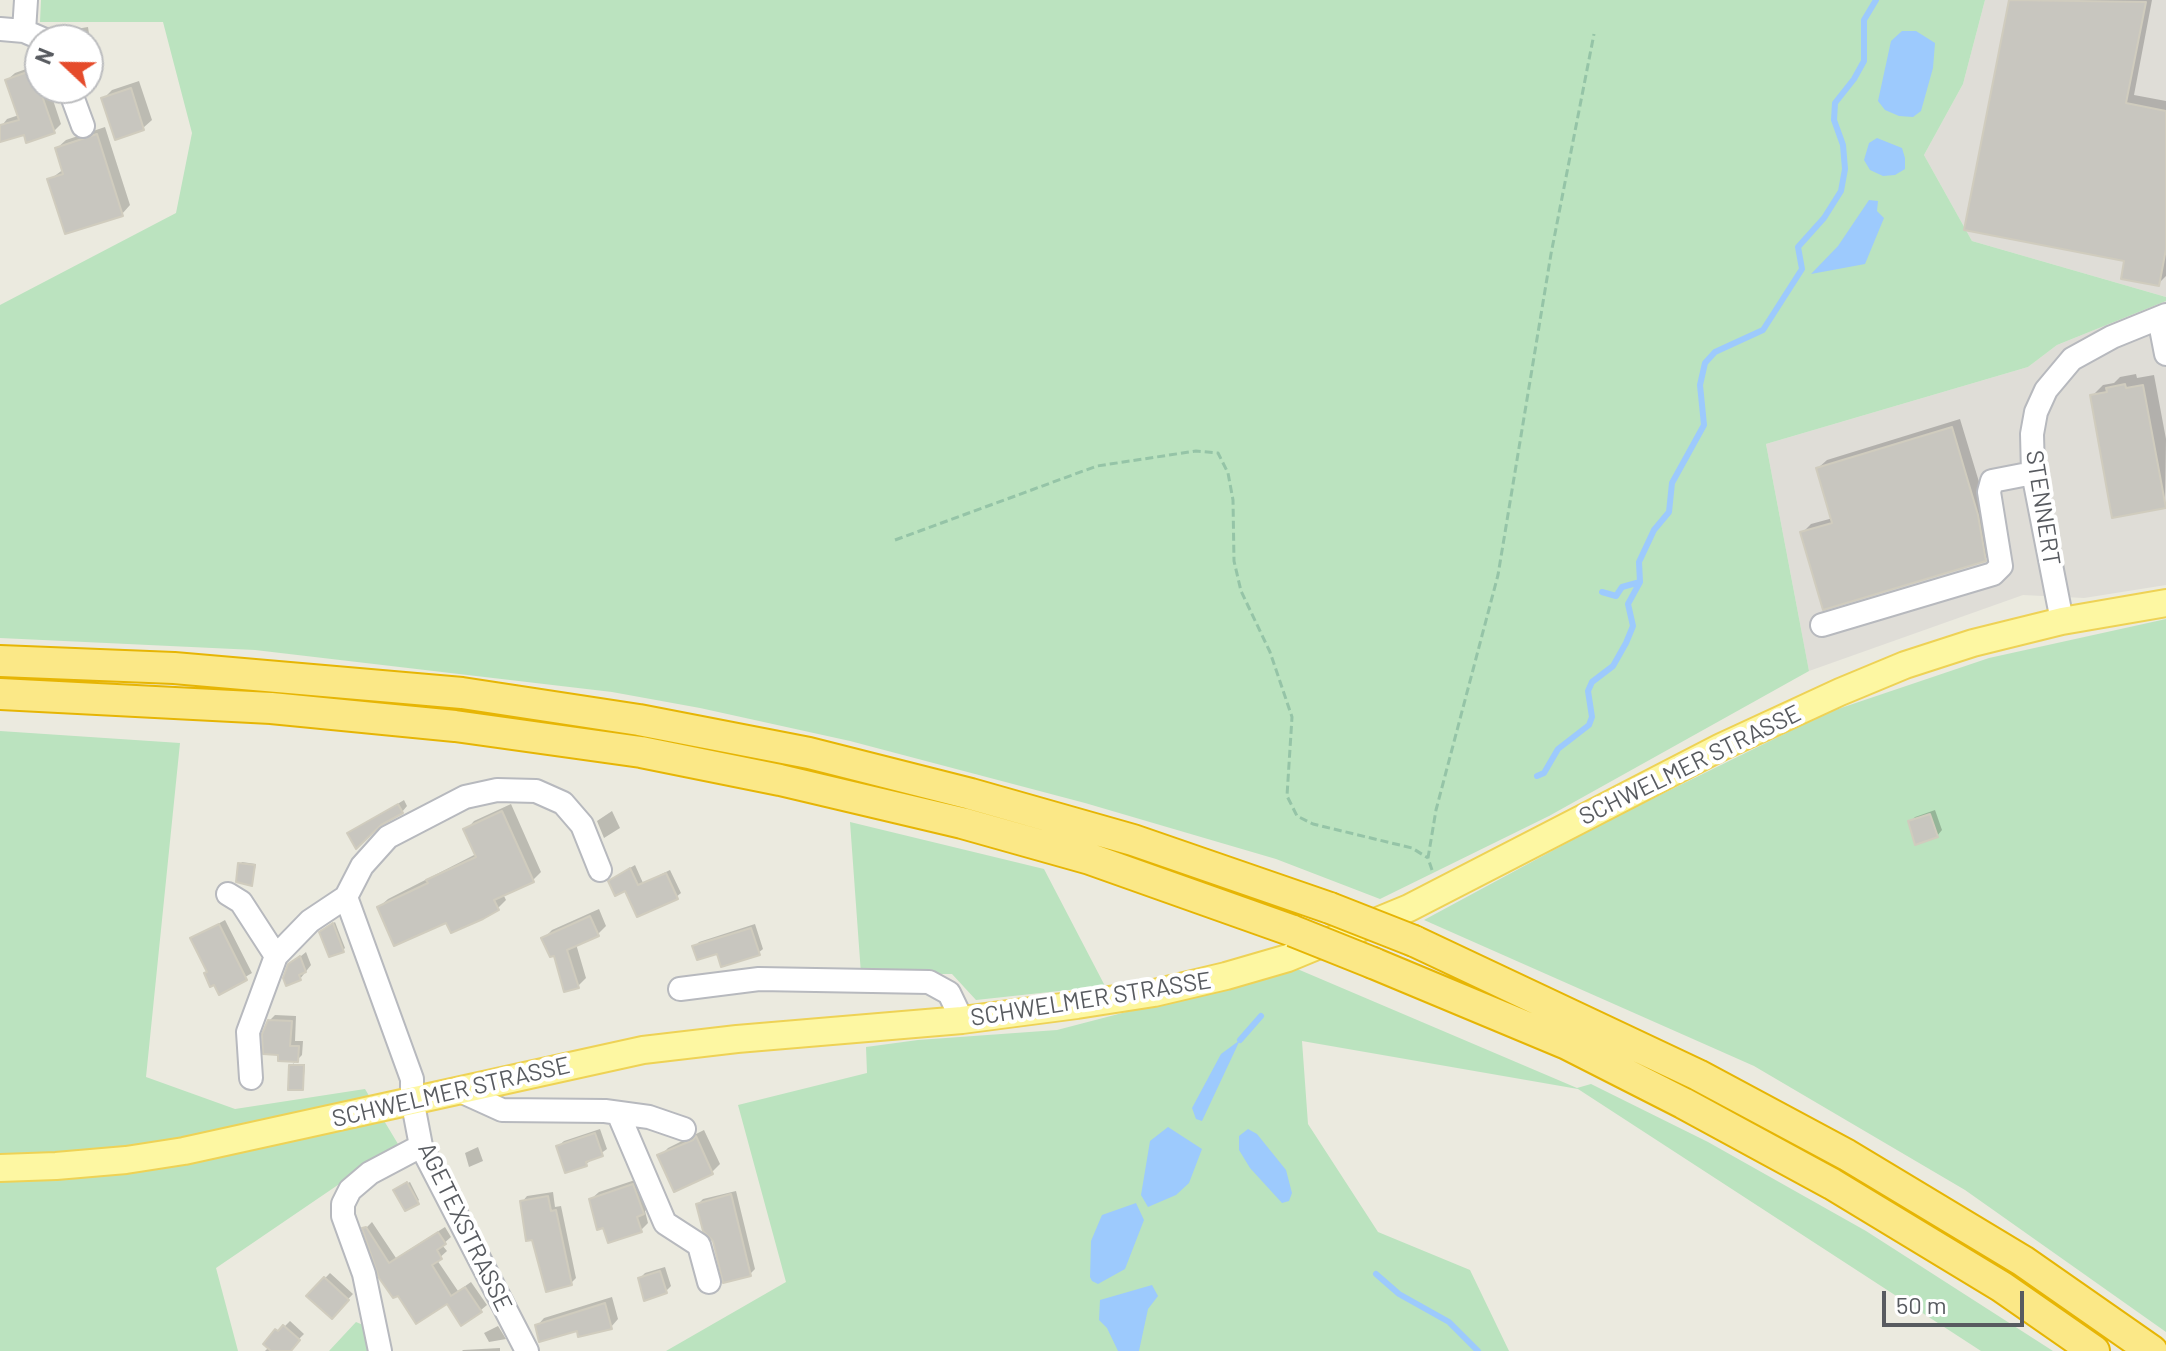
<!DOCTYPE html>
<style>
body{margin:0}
#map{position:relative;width:2166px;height:1351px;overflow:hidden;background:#ebeadf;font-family:Barlow,sans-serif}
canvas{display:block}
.north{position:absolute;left:24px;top:24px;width:80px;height:80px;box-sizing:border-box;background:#fff;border:2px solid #bcbdbf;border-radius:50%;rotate:292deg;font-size:22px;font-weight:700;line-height:32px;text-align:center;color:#585b60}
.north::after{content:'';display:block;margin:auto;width:28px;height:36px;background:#e54b2b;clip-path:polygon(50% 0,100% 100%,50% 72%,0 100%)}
.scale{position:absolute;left:1882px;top:1291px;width:142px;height:36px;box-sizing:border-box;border:4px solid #585b60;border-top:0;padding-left:10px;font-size:24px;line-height:28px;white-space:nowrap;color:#585b60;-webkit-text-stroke:6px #fff;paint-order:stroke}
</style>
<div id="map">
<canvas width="2166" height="1351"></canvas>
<div class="north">N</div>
<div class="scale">50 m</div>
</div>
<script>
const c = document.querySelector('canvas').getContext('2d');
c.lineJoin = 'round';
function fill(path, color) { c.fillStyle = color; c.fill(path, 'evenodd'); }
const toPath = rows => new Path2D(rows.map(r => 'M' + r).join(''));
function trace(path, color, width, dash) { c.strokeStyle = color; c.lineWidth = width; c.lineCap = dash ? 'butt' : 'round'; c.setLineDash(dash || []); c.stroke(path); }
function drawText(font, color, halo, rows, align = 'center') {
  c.font = font + ' Barlow,sans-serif'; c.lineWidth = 8; c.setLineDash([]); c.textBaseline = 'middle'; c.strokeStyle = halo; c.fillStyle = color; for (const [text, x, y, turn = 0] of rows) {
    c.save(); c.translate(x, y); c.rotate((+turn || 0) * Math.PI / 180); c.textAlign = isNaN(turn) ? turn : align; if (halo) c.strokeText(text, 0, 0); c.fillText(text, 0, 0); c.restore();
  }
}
fill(toPath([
 [1985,0,2166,0,2166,297,1972,241,1924,155,1963,84],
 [2166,301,2166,585,2084,598,2023,595,1809,671,1766,444,2028,367,2057,345]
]), '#dfddd7');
fill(toPath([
 [41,0,1985,0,1963,84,1924,155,1972,241,2166,297,2166,301,2057,345,2028,367,1766,444,1809,671,1549,816,1380,899,1276,859,1085,803,850,741,700,708,612,692,255,650,0,638,0,305,176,213,192,133,163,22,40,22],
 [2166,619,2166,1332,1965,1190,1754,1066,1424,920,1613,818,1829,712,1989,658],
 [0,731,180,743,146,1077,235,1109,365,1089,398,1144,216,1268,238,1351,0,1351],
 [850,822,1044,869,1105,986,976,1000,952,974,861,974],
 [1295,968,1577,1088,1591,1084,1708,1142,1866,1231,2053,1351,1981,1351,1578,1089,1302,1041,1308,1124,1378,1232,1470,1270,1509,1351,666,1351,786,1282,738,1105,867,1073,866,1047,918,1040,1057,1030],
 [356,1322,368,1327,374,1351,329,1351]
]), '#bbe3bf');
fill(toPath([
 [1902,31,1916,31,1935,43,1933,68,1921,111,1913,117,1899,116,1885,110,1878,101,1891,41],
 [1877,138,1902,148,1905,158,1905,169,1895,175,1883,176,1870,170,1864,160,1869,143],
 [1869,200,1878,201,1877,211,1884,218,1865,264,1811,274,1838,246],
 [1240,1040,1202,1121,1196,1119,1192,1108,1221,1054],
 [1168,1127,1202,1149,1189,1183,1176,1195,1148,1207,1141,1195,1150,1141],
 [1248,1129,1257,1134,1286,1170,1292,1193,1289,1201,1282,1203,1250,1168,1239,1150,1239,1136],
 [1136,1203,1144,1220,1125,1269,1098,1284,1092,1281,1090,1277,1091,1241,1102,1215],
 [1152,1285,1158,1296,1148,1309,1139,1351,1118,1351,1107,1328,1099,1320,1100,1300]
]), '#9dcafd');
fill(toPath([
 [2011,0,2152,0,2134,95,2166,101,2166,276,2158,284,2127,260,1967,228],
 [88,27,94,66,88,71,88,40,71,40,70,34,76,29],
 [40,64,40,88,49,88,61,124,54,131,25,133,0,128,7,119,19,115,7,80,15,73],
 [139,81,152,120,143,128,103,99,112,90],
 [105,127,130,205,122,214,49,180,64,169,57,148,66,140],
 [2136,374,2137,378,2154,375,2166,439,2165,506,2092,396,2103,385,2114,383,2120,377],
 [1960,419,1986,505,1994,551,1985,559,1802,533,1811,524,1833,518,1818,468,1827,460],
 [404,800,407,806,402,812,350,833],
 [511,804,541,872,533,880,503,894,506,900,498,908,447,920,379,907,388,899,476,854,466,830,474,821],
 [1935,810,1942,830,1937,836,1910,822,1915,817],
 [612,811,620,828,604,838,597,821],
 [242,862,256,864,252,884,240,864],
 [635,865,643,883,670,870,681,893,676,897,626,889,615,877],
 [599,909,606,926,598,934,576,944,586,978,578,986,544,938,552,930],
 [225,920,252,973,220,992,193,938],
 [335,922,345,948,343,950,324,930],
 [755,924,763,949,758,953,695,946,699,942],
 [306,952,311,965,300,979,290,965],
 [275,1015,296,1016,295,1041,303,1041,302,1055,293,1064,305,1064,303,1088,291,1066,296,1060,269,1021],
 [600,1129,607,1149,586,1164,558,1146,564,1141],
 [704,1130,720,1164,712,1172,660,1156,668,1148],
 [478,1147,483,1161,469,1167,465,1153],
 [641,1178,651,1205,645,1211,648,1223,641,1230,604,1225,591,1199,599,1192],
 [410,1182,419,1200,417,1202,398,1188],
 [736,1191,755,1269,750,1274,714,1240,698,1204,703,1199],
 [553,1192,555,1207,561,1206,576,1278,571,1283,534,1238,522,1202,527,1196],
 [372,1222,396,1258,445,1227,451,1237,442,1245,447,1251,437,1260,458,1291,471,1282,487,1305,481,1310,447,1301,416,1321,365,1229],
 [665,1267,671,1286,666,1291,640,1278,645,1273],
 [330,1273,353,1294,332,1316,309,1295],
 [612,1297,618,1319,611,1327,537,1326,544,1318],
 [290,1321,304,1334,287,1351,265,1351,269,1347,266,1344,282,1326,284,1327],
 [498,1326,506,1339,489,1342,484,1333],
 [500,1348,500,1351,462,1351,463,1350]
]), '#0003');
trace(toPath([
 [1602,592,1616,596,1622,587,1640,582],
 [1537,776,1544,773,1558,749,1589,725,1592,717,1588,691,1592,682,1613,666,1626,643,1633,626,1628,604,1640,582,1639,562,1654,530,1669,512,1672,483,1704,425,1700,385,1705,363,1715,352,1763,330,1802,269,1798,247,1824,218,1841,191,1845,169,1843,145,1834,120,1835,103,1854,79,1864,61,1864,20,1876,0],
 [1240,1040,1261,1016],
 [1376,1274,1399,1294,1449,1322,1478,1351]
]), '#9dcafd', 6);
const building = toPath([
 [2009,0,2146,2,2126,103,2166,111,2166,249,2159,286,2121,279,2124,261,1964,230,2009,0],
 [33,70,55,133,26,143,24,135,0,142,0,125,19,120,5,80,33,70],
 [131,88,144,130,115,140,101,98,131,88],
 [97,134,123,216,65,234,47,179,63,174,55,148,97,134],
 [2125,384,2126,388,2143,385,2166,508,2112,518,2090,395,2107,392,2106,388,2125,384],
 [1952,427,1978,515,1986,561,1823,610,1800,532,1832,523,1816,468,1952,427],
 [398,804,403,813,381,825,356,849,347,833,398,804],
 [502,811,534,882,494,900,499,910,483,919,451,933,446,923,394,946,377,907,428,883,426,880,476,857,463,829,502,811],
 [1930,814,1938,837,1915,845,1908,821,1930,814],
 [238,863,255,865,252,886,236,882,238,863],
 [630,868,638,885,666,873,678,899,637,917,625,891,615,896,608,881,630,868],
 [590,916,599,936,567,950,579,988,564,992,554,956,550,957,541,938,590,916],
 [333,923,344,952,329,957,319,932,333,923],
 [219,924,247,980,219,995,214,985,210,987,204,973,207,972,190,938,219,924],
 [751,928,760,955,721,967,717,954,697,960,692,946,751,928],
 [300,956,306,972,299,975,301,980,286,986,283,978,288,964,300,956],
 [268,1020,292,1021,290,1046,299,1046,298,1062,278,1061,278,1055,263,1054,262,1034,268,1020],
 [289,1065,304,1065,303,1090,288,1090,289,1065],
 [595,1133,603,1156,586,1162,587,1166,565,1173,556,1146,595,1133],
 [696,1136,713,1174,674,1192,657,1155,693,1140,696,1136],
 [407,1182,419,1204,405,1211,393,1190,407,1182],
 [633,1184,644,1214,637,1217,642,1232,608,1243,603,1228,597,1230,589,1199,633,1184],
 [731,1194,751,1276,723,1283,713,1241,703,1231,696,1204,731,1194],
 [548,1196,551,1211,556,1210,572,1285,546,1292,532,1240,526,1241,520,1201,548,1196],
 [366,1227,389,1263,438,1232,446,1244,437,1250,442,1259,432,1265,451,1296,465,1287,482,1312,461,1326,447,1304,416,1324,398,1296,393,1298,379,1278,362,1228,366,1227],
 [660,1271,667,1293,644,1301,638,1278,660,1271],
 [324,1277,349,1300,332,1319,306,1296,324,1277],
 [605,1303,612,1329,578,1337,577,1331,539,1342,535,1325,605,1303],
 [283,1325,300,1340,291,1351,271,1351,263,1344,275,1329,278,1331,283,1325]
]);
fill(building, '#c8c6bf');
trace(building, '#d0ccbe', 2);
const minor = toPath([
 [0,29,24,31,45,40],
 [24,31,26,0],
 [69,88,83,126],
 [2159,318,2166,354],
 [2062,621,2033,473,2032,434,2036,412,2046,390,2072,359,2112,337,2166,315],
 [1822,625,1993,574,2001,566,1989,492,1992,481,2033,473],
 [228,894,241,902,276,956,310,921,346,897],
 [680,989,759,979,929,982,949,993,962,1020],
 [251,1078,248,1032,276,956],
 [458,1090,502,1110,605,1111,649,1117,684,1129],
 [618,1113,665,1223,699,1245,709,1282],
 [380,1351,364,1274,343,1216,343,1204,350,1190,370,1173,421,1146],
 [527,1351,421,1146,412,1099,412,1079,346,897,362,866,388,837,465,797,497,790,536,791,563,803,582,825,600,870]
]);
const major = toPath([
 [0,1168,56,1166,126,1160,184,1151,643,1050,737,1039,962,1020,1077,1005,1154,993,1226,976,1288,958,1409,908,1721,747,1840,692,1905,665,1973,643,2062,621,2166,603]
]);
const highway = toPath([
 [0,661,174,668,462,693,639,720,809,753,971,794,1133,840,1330,908],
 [0,694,271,708,455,726,641,752,780,780,962,823,1090,859,1293,931],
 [1414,941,1698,1075,1847,1155,2023,1261,2152,1351],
 [1373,963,1567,1044,1683,1103,1832,1184,2002,1287,2094,1351]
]);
trace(minor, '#b7b9be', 26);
trace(major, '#eed255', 30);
trace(highway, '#e6b504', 34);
trace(toPath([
 [895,540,1097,466,1196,451,1218,453,1228,473,1233,500,1234,561,1241,591,1270,652,1292,717,1287,796,1297,816,1313,824,1412,848,1428,858],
 [1432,870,1428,858,1436,810,1498,575,1551,254,1594,34]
]), '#95c4a7', 3, [8, 4]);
trace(minor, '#fff', 22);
trace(major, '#fdf7a2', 26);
trace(highway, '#fbe887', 30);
const highwayBridge = toPath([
 [1330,908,1414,941],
 [1293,931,1373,963]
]);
trace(highwayBridge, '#e6b504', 34, []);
trace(highwayBridge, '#fbe887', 30);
drawText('24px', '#585b60', '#fff', [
 ["STENNERT",2043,508,81],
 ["SCHWELMER STRASSE",1690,765,-26],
 ["SCHWELMER STRASSE",1091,999,-9],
 ["SCHWELMER STRASSE",451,1092,-13],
 ["AGETEXSTRASSE",465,1227,64]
]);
</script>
